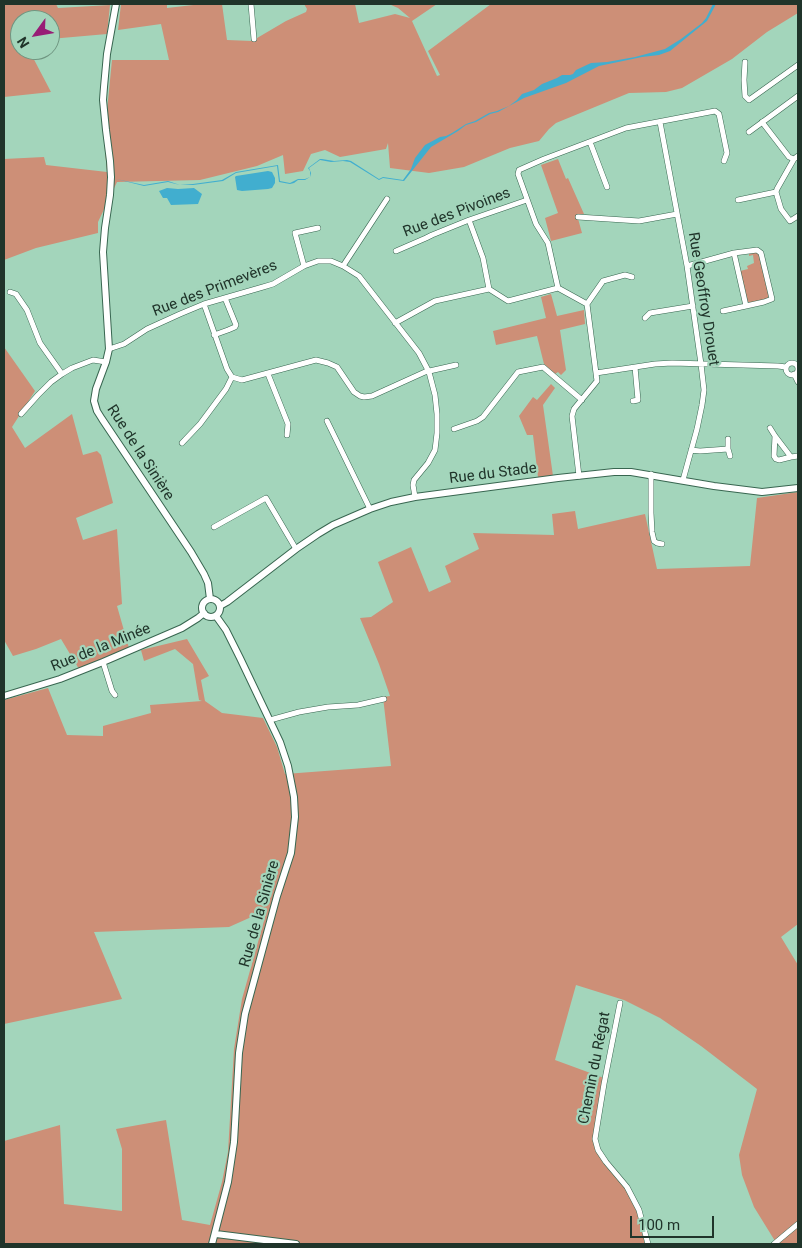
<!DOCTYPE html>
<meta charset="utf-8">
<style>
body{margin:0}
#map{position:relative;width:802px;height:1248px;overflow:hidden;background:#a3d5bb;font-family:Roboto,sans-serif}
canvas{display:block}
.frame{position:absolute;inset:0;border:5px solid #20342a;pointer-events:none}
.north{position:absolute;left:10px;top:10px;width:50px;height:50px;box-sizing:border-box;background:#a3d5bb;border:1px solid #6f9581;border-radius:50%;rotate:238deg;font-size:14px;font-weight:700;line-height:20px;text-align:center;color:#20342a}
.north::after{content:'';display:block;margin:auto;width:18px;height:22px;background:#981d76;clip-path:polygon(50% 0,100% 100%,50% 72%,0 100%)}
.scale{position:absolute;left:630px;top:1216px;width:84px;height:22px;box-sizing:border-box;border:2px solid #20342a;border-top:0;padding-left:6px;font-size:15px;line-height:18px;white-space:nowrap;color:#20342a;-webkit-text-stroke:4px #a3d5bb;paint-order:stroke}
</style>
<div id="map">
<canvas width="802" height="1248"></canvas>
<div class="frame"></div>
<div class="north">N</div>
<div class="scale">100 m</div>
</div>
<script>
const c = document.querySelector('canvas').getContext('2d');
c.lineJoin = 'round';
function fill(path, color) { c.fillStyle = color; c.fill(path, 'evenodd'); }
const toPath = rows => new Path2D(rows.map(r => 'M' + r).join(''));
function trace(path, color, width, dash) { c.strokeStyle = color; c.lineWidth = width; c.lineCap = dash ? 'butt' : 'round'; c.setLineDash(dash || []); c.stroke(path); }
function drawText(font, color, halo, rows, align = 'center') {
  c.font = font + ' Roboto,sans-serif'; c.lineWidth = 4.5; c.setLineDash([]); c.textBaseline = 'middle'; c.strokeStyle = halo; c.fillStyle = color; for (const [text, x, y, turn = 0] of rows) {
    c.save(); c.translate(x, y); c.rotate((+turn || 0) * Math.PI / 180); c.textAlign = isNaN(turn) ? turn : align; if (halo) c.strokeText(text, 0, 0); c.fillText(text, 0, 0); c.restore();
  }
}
fill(toPath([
 [4,4,56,4,58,8,110,5,107,34,50,39,50,20,20,20,20,50,29,50,51,92,4,97],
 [121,4,167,4,167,8,202,4,222,4,227,40,252,41,286,21,306,12,307,9,304,4,355,4,359,23,395,14,410,18,398,8,389,4,437,4,412,21,437,76,440,75,428,51,491,4,798,4,798,13,767,32,732,59,682,88,666,92,629,93,556,123,549,129,539,141,510,148,464,167,429,173,390,168,388,143,386,149,340,157,325,150,311,154,303,171,285,174,283,155,257,166,200,180,117,182,98,222,98,233,36,248,4,260,4,159,44,157,46,165,107,172,104,141,112,60,169,60,161,24,118,30],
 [558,159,566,179,568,178,584,214,577,215,582,233,551,241,545,218,558,213,541,165],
 [755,252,759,255,769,296,767,299,751,303,746,301,740,271,748,269,747,266,754,263,753,255,749,256,749,254],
 [551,294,557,316,584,310,585,324,560,330,566,370,561,375,558,372,555,374,544,364,537,336,496,345,493,331,546,318,541,297],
 [4,347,35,391,12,427,25,448,72,414,83,455,97,451,101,455,113,503,76,518,83,540,117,529,122,604,117,606,129,648,79,669,61,639,36,649,13,656,4,640],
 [551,384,555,388,543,405,553,476,538,477,533,435,527,435,519,416,533,397,537,400],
 [798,492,798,924,781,937,798,965,798,1244,781,1244,775,1241,754,1207,742,1175,739,1155,757,1089,701,1046,660,1018,624,1000,576,985,555,1060,604,1078,595,1122,594,1138,598,1151,630,1195,637,1212,645,1244,4,1244,4,1141,60,1125,64,1204,122,1211,122,1149,116,1129,166,1120,182,1220,210,1225,222,1182,228,1152,234,1049,242,999,267,910,229,927,94,932,122,999,4,1024,4,700,48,688,67,735,103,736,103,726,151,713,150,705,202,701,199,700,193,664,175,649,144,661,141,650,187,639,209,676,201,680,205,701,222,713,263,718,277,747,285,774,391,766,383,697,390,696,379,664,360,618,371,617,393,602,378,562,411,547,429,592,451,582,445,566,479,549,473,533,554,535,552,514,575,511,578,529,645,514,657,569,750,566,757,498]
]), '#cd8f77');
fill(toPath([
 [713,4,716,4,707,21,670,51,659,55,642,57,599,66,566,83,524,98,498,112,490,114,476,122,466,125,458,131,431,147,404,181,383,178,379,180,350,162,343,161,331,162,320,160,309,168,311,173,310,177,305,180,298,180,294,183,290,184,279,182,277,166,236,173,223,181,193,185,180,185,168,182,144,186,116,179,144,185,168,181,180,185,193,184,222,180,236,172,278,165,280,181,290,183,298,179,305,179,310,177,310,171,308,168,320,159,322,159,334,161,347,160,351,161,379,179,383,177,403,180,411,169,415,158,425,145,440,137,446,136,452,133,466,124,475,121,489,113,497,111,509,106,517,100,522,94,534,90,542,84,557,78,562,75,570,75,573,74,576,70,591,63,607,62,635,57,665,49,681,39,702,23,706,18],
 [268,171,272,172,275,178,275,183,272,188,268,189,242,191,237,190,235,177,236,176],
 [167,188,178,189,194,188,202,194,198,204,171,205,167,198,163,198,159,191]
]), '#41aecf');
const minor = toPath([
 [251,4,254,39],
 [745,62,744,80,745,96,749,100,798,65],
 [660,122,687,266,701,364,704,390,702,405,697,429,683,480],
 [762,122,789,157,794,159],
 [749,132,798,96],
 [590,142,607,187],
 [798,156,794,159,777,189,776,192,781,209,790,221,798,216],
 [738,200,776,192],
 [578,217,639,221,677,214],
 [469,220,483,258,489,289],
 [396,251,426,238,432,235,469,220,527,200],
 [304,266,295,233,318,228],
 [343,266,387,199],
 [687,266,734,253,757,250,761,253,772,299,764,302,746,306,734,253],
 [10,292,16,294,27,310,40,343,62,374],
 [204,304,227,369,232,377,242,380,316,360,328,363,337,367,354,392,360,396,364,397,372,396,425,372,456,365],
 [587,304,603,281,625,275,632,277],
 [723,311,746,306],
 [645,318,650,313,693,306],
 [395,323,435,301,489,289,508,301,558,288],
 [214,335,228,330,235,327,236,325,225,298],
 [109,349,124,344,147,329,180,314,204,304,263,287,273,284,304,266,318,261,331,261,343,266,359,276,419,353,429,372,435,395,437,414,437,433,435,450,428,463,414,480,413,485,415,497],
 '786 369a6 6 0 1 1 12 0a6 6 0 1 1-12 0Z',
 [596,373,655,364,672,363,778,366,786,367],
 [268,374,288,424,287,435],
 [794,374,798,382],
 [633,401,638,400,635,367],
 [21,414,38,395,51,382,62,374,72,368,93,360,106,362],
 [327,421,370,509],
 [770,428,775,436,791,457,798,456],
 [454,429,477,421,483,417,518,372,543,367,582,400],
 [775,436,774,456,776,459,779,460,791,457],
 [728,439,728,449,730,456],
 [182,443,200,424,226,389,232,377],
 [691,450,700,451,728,449],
 [651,474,651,513,652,532,654,541,657,543,662,544],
 [579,476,572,416,574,409,597,381,587,304,558,288,548,243,536,224,518,174,519,170,544,159,626,128,715,111,719,114,727,153,724,161],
 [214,527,266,498,296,549],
 [103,662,112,691,115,695],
 [270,720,299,712,328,707,358,705,384,699],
 [620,1003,604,1084,595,1139,598,1150,606,1162,627,1187,639,1210,648,1244],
 [774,1244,798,1224]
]);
const tertiary = toPath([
 [116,4,107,54,104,87,103,100,106,130,110,161,111,177,110,195,105,228,103,252,109,349,106,362,96,389,94,401,97,411,102,419,191,552,204,574,208,583,210,599],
 '202 608a9 9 0 1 1 18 0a9 9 0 1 1-18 0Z',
 [220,606,227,602,296,549,318,534,333,525,370,509,391,502,415,497,558,478,614,472,631,472,714,486,762,492,798,488],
 [4,696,60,679,103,662,182,628,198,618,204,613],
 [216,1234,296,1244],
 [212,1244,228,1182,234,1142,239,1053,245,1014,277,896,291,853,295,817,294,797,288,766,280,742,240,658,226,630,216,616]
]);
trace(minor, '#386650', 6);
trace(tertiary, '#386650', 8);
trace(minor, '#fff', 5);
trace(tertiary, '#fff', 6);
drawText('15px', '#20342a', '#a3d5bb', [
 ["Rue des Pivoines",457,213,-21],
 ["Rue des Primevères",215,289,-21],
 ["Rue Geoffroy Drouet",703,299,81],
 ["Rue de la Sinière",140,453,57],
 ["Rue du Stade",493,474,-7],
 ["Rue de la Minée",101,648,-22],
 ["Rue de la Sinière",260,914,-74],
 ["Chemin du Régat",595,1068,-79]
]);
</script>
